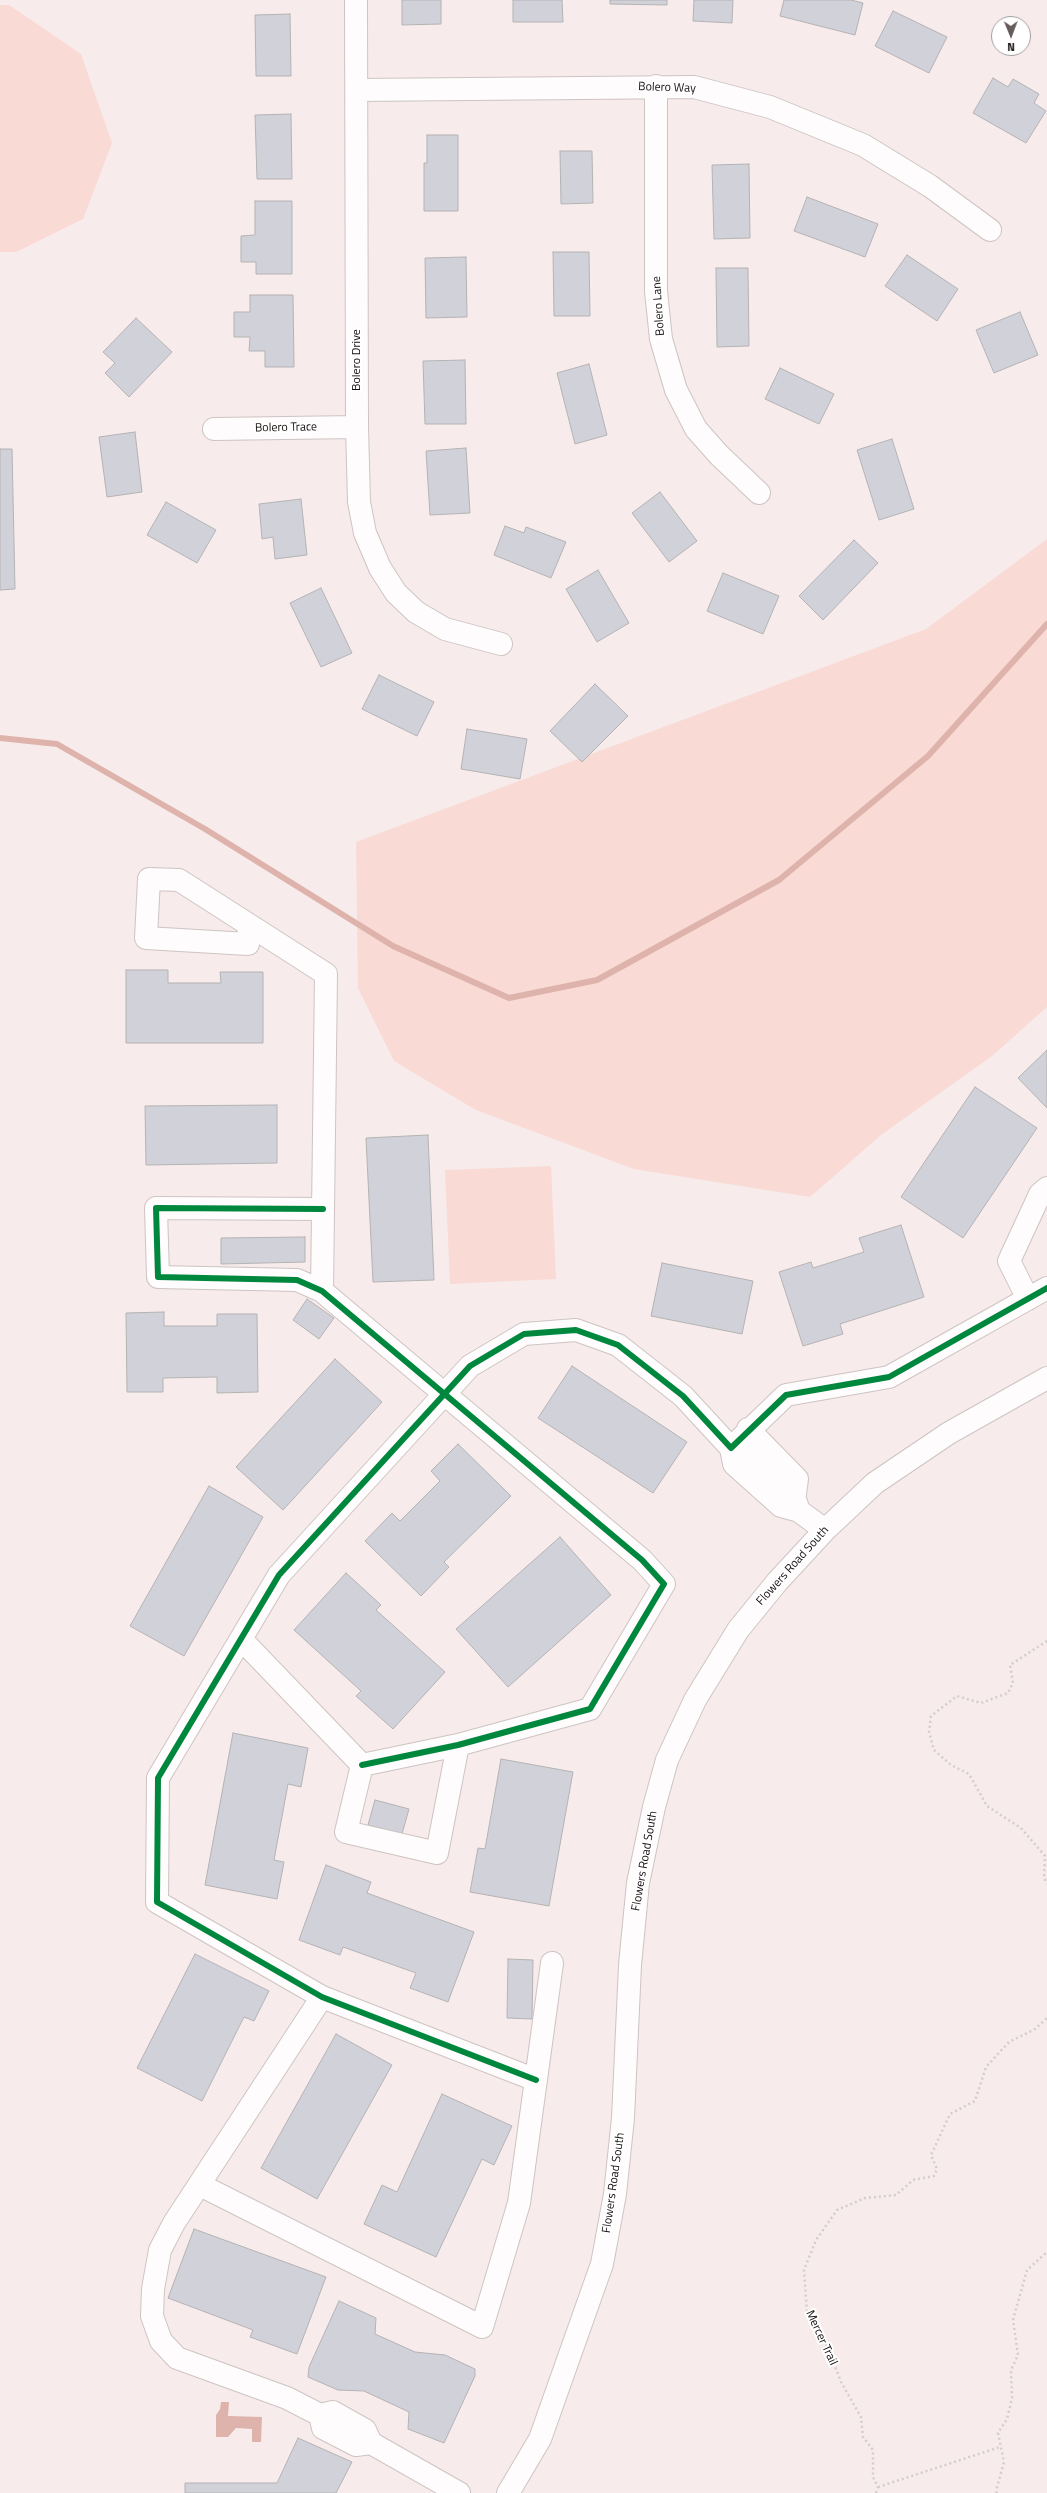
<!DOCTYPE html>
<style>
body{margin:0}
#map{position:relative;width:1047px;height:2493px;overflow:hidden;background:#f7eceb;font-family:"Titillium Web",sans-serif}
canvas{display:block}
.north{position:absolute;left:991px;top:16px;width:40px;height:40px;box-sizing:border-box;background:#fff;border:1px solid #a19f9f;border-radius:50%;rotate:179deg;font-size:11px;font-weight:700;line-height:16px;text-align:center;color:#150f0e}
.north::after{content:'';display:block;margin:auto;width:14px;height:18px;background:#645c5b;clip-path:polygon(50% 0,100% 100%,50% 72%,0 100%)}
</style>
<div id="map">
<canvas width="1047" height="2493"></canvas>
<div class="north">N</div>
</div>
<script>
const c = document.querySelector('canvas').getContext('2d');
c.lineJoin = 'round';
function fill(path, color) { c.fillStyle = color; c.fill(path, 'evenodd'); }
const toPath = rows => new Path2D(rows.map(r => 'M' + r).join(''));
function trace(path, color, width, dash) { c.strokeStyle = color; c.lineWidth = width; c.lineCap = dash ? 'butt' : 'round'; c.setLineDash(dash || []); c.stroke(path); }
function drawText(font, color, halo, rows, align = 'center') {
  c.font = font + ' "Titillium Web",sans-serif'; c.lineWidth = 4; c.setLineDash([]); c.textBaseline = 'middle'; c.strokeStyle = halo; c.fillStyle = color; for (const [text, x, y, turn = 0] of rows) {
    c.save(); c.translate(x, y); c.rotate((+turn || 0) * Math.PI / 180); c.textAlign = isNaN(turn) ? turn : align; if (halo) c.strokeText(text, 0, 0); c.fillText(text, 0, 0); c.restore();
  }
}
fill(toPath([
 [0,5,9,5,81,54,112,143,83,219,16,252,0,252],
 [1047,539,1047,1007,992,1056,881,1135,810,1197,634,1169,476,1110,394,1061,358,988,356,842,926,629],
 [551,1166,556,1279,450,1284,445,1170]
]), '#f9dad5');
fill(toPath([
 [221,2402,229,2402,228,2416,262,2417,261,2442,252,2442,252,2429,236,2428,228,2437,216,2437,216,2415,220,2409]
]), '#deb3ac');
trace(toPath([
 [0,738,57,744,205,829,393,946,509,998,597,980,779,880,928,756,1047,624]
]), '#deb3ac', 6);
const building = toPath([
 [402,0,441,0,441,24,402,25,402,0],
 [513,0,562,0,563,22,513,22,513,0],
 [610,0,667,0,667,5,610,4,610,0],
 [694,0,733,0,732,23,693,21,694,0],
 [784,0,851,0,863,3,855,35,780,16,784,0],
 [893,11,947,37,929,73,875,46,893,11],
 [290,14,291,76,256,76,255,15,290,14],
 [993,78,1008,87,1013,79,1039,94,1034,103,1046,111,1026,143,973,113,993,78],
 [291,114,292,179,257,179,255,115,291,114],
 [427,135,458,135,458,211,424,211,424,163,427,163,427,135],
 [560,151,592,151,593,203,561,204,560,151],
 [749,164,750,238,714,239,712,165,749,164],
 [807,197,878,224,865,257,794,231,807,197],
 [255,201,292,201,292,274,256,274,256,262,241,262,241,236,255,235,255,201],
 [553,252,589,252,590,316,554,316,553,252],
 [907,255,958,289,937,321,885,286,907,255],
 [466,257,467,317,426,318,425,258,466,257],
 [716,268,748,268,749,346,717,347,716,268],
 [250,295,293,295,294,367,265,367,265,351,249,351,250,337,234,337,234,312,250,312,250,295],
 [1020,312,1038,355,994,373,976,330,1020,312],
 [136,318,172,352,129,397,105,373,115,363,103,352,136,318],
 [465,360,466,424,425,424,423,361,465,360],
 [589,364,607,435,575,444,557,373,589,364],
 [780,368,834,394,819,424,765,399,780,368],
 [135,432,142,492,107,497,99,437,135,432],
 [892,439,914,509,879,520,857,450,892,439],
 [466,448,470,513,430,515,426,451,466,448],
 [0,449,12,449,15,589,0,590,0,449],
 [660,492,697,541,669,562,632,513,660,492],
 [301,499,307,555,275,559,273,537,262,539,259,504,301,499],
 [166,502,216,530,197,563,147,535,166,502],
 [505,526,524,533,526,527,566,542,551,578,494,555,505,526],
 [854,540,878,563,823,620,799,596,854,540],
 [598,570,629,623,597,642,566,589,598,570],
 [723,573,779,596,763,634,707,611,723,573],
 [321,588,352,653,321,667,290,603,321,588],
 [379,675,434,702,417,736,362,709,379,675],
 [595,684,628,716,582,762,550,731,595,684],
 [467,729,527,739,520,779,461,769,467,729],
 [126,970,168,970,168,983,221,983,220,972,263,972,263,1043,126,1043,126,970],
 [1047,1050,1047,1108,1018,1078,1047,1050],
 [975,1087,1037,1128,963,1238,901,1197,975,1087],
 [277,1105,277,1163,146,1165,145,1106,277,1105],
 [428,1135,434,1280,373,1282,366,1138,428,1135],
 [901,1225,924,1297,840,1324,843,1334,803,1346,779,1272,811,1262,813,1268,864,1252,859,1238,901,1225],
 [305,1237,305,1262,221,1264,221,1238,305,1237],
 [662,1263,753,1281,742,1334,651,1316,662,1263],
 [307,1299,334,1318,319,1339,293,1320,307,1299],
 [164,1312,164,1326,217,1326,217,1314,257,1314,258,1392,217,1393,217,1377,163,1378,163,1392,127,1392,126,1313,164,1312],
 [335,1359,382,1402,283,1510,236,1467,335,1359],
 [572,1366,687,1442,653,1493,538,1418,572,1366],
 [458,1444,511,1496,444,1562,449,1567,421,1596,365,1541,392,1513,400,1521,440,1481,431,1471,458,1444],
 [209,1486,263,1517,184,1656,130,1626,209,1486],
 [560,1537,611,1595,508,1687,456,1629,560,1537],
 [346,1573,381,1605,376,1610,445,1672,393,1729,356,1696,361,1691,294,1630,346,1573],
 [233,1733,308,1748,301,1787,288,1784,274,1860,284,1862,277,1899,205,1885,233,1733],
 [501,1759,573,1772,549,1906,470,1892,478,1848,485,1849,501,1759],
 [375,1800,409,1809,402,1834,368,1825,375,1800],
 [326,1865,371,1882,367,1893,474,1932,448,2002,410,1988,416,1973,343,1947,340,1955,299,1940,326,1865],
 [195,1954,269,1991,254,2021,244,2017,202,2101,137,2068,195,1954],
 [508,1959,533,1960,532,2019,507,2018,508,1959],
 [336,2034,392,2065,317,2199,261,2168,336,2034],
 [442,2094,512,2126,494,2165,482,2159,436,2257,364,2224,382,2185,397,2192,442,2094],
 [194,2229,326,2277,297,2354,250,2337,253,2330,168,2298,194,2229],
 [339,2301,376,2318,375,2334,415,2352,445,2355,475,2369,475,2376,444,2443,408,2429,409,2412,364,2391,338,2390,308,2377,309,2367,339,2301],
 [298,2438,352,2462,336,2493,185,2493,185,2483,277,2483,298,2438]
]);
fill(building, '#d0d1d9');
trace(building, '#b5b2b4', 1);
const street = toPath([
 [356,0,357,427,359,502,365,533,380,568,396,593,416,612,445,629,501,644],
 [656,86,656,291,661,339,676,390,696,429,719,455,759,493],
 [357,90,694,87,770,107,863,145,930,186,990,230],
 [214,429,357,427],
 [249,925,248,944,146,938,149,879,179,880,326,974,322,1291],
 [323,1209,156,1208,158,1277,297,1280,322,1291,642,1560,664,1584,590,1709,458,1745,362,1765],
 [1028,1299,1009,1261,1040,1194,1047,1188],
 [748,1429,797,1479,795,1494],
 [799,1511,794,1496,745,1451,731,1448,734,1464,781,1506,799,1511,825,1530],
 [241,1639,362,1765],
 [362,1765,346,1832,437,1853,458,1745],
 [322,1997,174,2223,160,2250,153,2289,152,2316,161,2341,177,2358,287,2398,320,2415,333,2412,365,2430,371,2443,459,2493],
 [536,2080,322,1997,157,1902,158,1778,279,1575,470,1366,524,1334,576,1330,618,1345,683,1396,731,1448,786,1395,889,1377,1047,1288],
 [200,2185,482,2327,519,2203,552,1963],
 [320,2415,323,2428,356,2445,371,2443],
 [508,2493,540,2439,602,2264,615,2194,623,2118,630,1965,638,1883,654,1807,667,1760,695,1700,738,1630,777,1582,825,1530,875,1483,949,1433,1047,1378]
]);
trace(street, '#cdc4c3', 24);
trace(toPath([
 [1047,1641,1010,1665,1013,1683,1008,1693,981,1703,957,1696,931,1716,929,1732,934,1750,951,1765,969,1774,987,1806,1021,1828,1045,1856,1044,1878,1047,1884],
 [878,2487,1000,2447],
 [876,2493,878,2487,873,2477,873,2450,863,2437,861,2417,841,2382,829,2350,807,2313,804,2270,816,2240,837,2210,865,2198,896,2195,913,2180,934,2176,937,2169,931,2155,950,2114,975,2101,986,2067,1009,2042,1035,2029,1047,2018],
 [997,2493,996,2491,1004,2462,998,2433,1007,2419,1012,2398,1011,2370,1018,2355,1013,2320,1027,2270,1047,2252]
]), '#d2cecd', 2.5, [2, 3]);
trace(street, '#fefcfc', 22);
trace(toPath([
 [323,1209,156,1208,158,1277,297,1280,322,1291,642,1560,664,1584,590,1709,458,1745,362,1765],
 [536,2080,322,1997,157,1902,158,1778,279,1575,470,1366,524,1334,576,1330,618,1345,683,1396,731,1448,786,1395,889,1377,1047,1288]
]), '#00873e', 6);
drawText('12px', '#150f0e', '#fff', [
 ["Bolero Way",667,88,2],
 ["Bolero Lane",659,306,-94],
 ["Bolero Drive",357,360,-90],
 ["Bolero Trace",286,428,-1],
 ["Flowers Road South",793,1566,-48],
 ["Flowers Road South",645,1861,-80],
 ["Flowers Road South",614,2183,-82],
 ["Mercer Trail",821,2338,65]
]);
</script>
